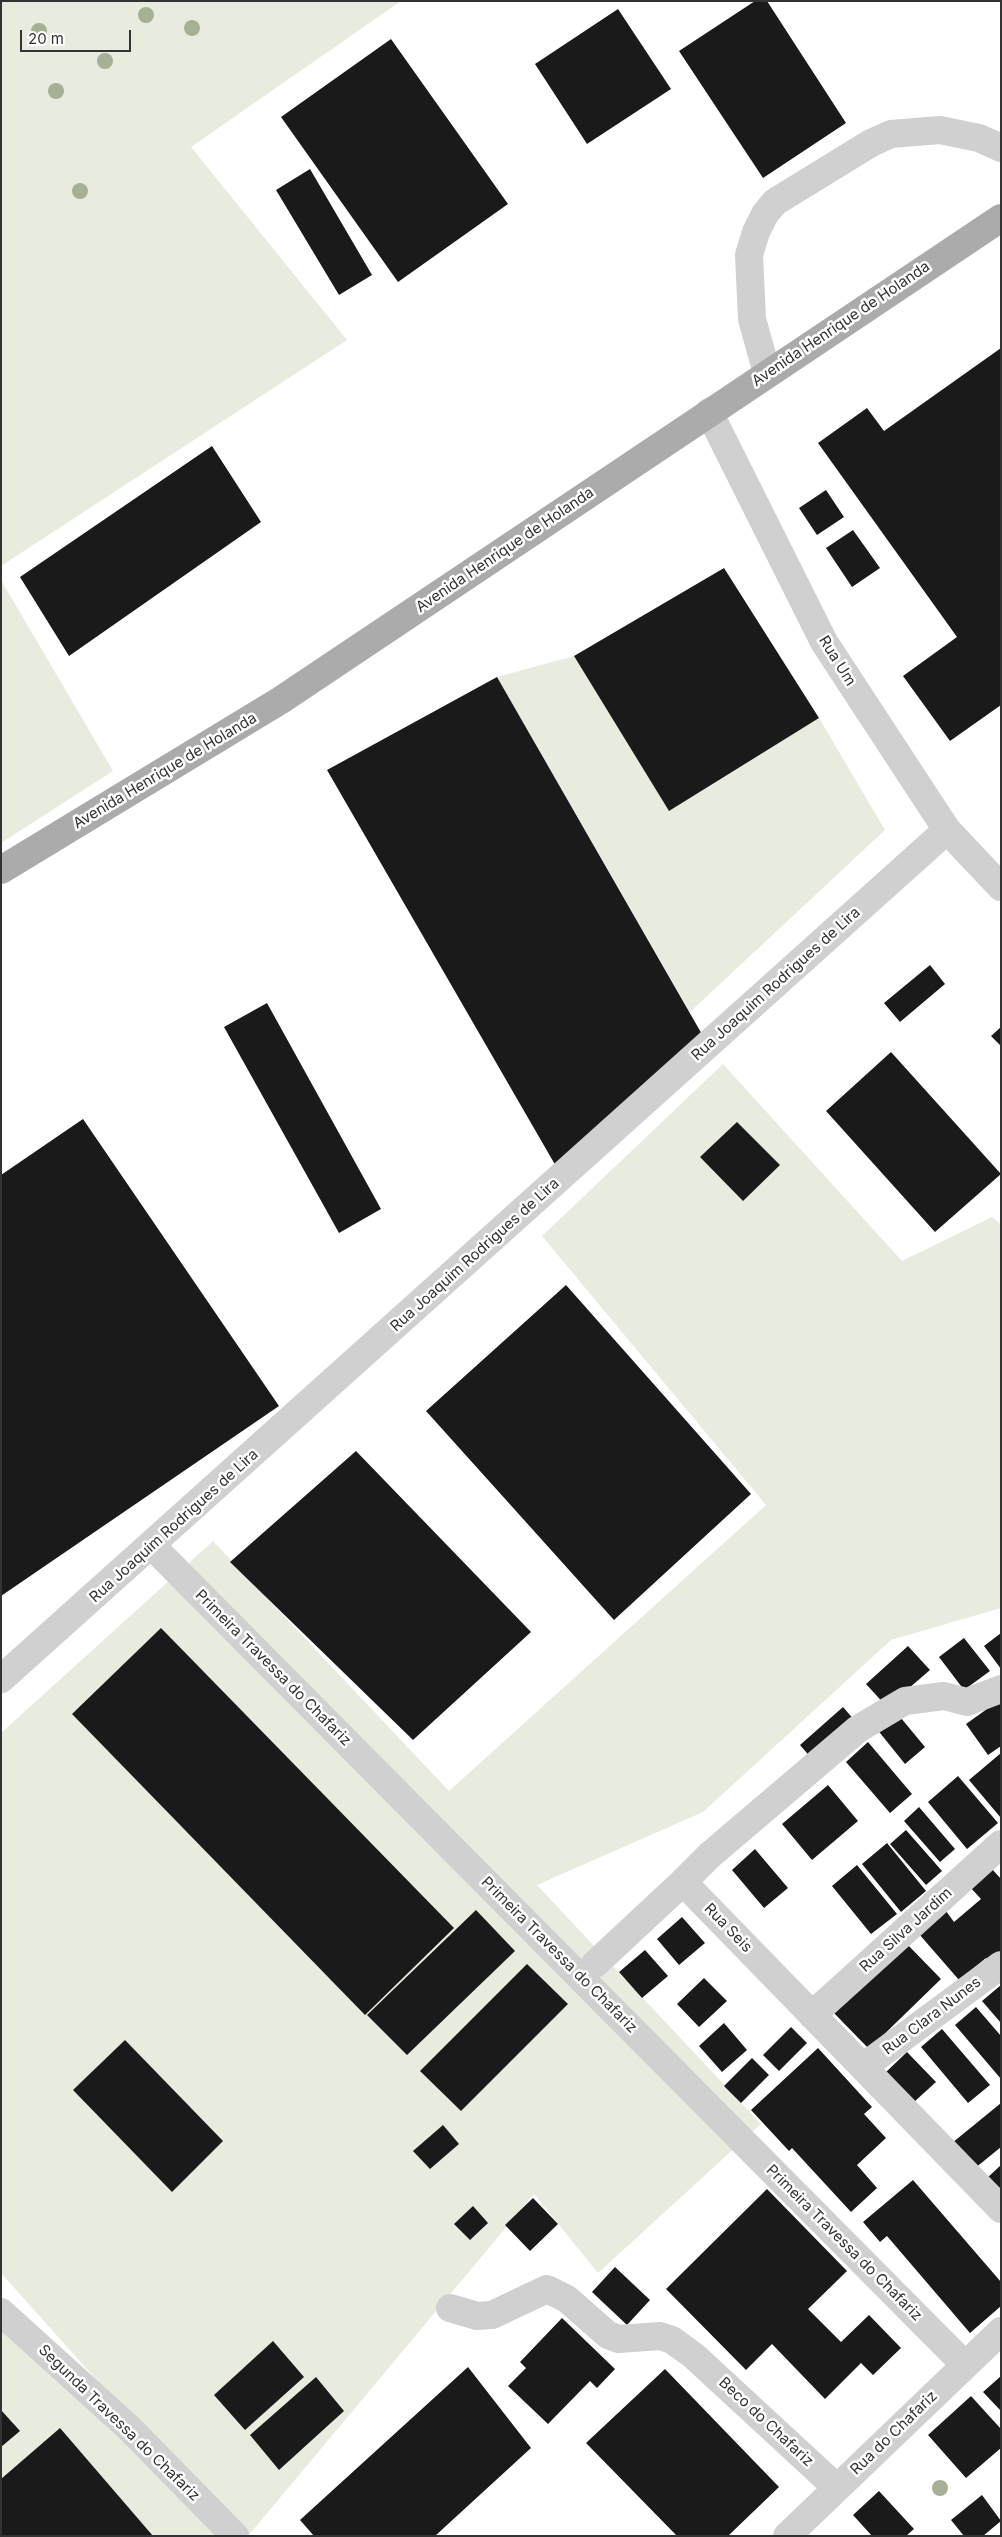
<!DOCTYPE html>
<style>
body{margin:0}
#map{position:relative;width:1002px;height:2537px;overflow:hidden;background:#fff;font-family:Inter,sans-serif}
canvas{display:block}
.frame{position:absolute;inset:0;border:2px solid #333;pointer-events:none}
.scale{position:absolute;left:20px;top:30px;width:111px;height:22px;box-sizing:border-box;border:2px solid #333;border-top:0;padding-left:6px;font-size:15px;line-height:18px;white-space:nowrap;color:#333;-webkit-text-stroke:4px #fff;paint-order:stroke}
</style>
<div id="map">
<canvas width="1002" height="2537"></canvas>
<div class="frame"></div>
<div class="scale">20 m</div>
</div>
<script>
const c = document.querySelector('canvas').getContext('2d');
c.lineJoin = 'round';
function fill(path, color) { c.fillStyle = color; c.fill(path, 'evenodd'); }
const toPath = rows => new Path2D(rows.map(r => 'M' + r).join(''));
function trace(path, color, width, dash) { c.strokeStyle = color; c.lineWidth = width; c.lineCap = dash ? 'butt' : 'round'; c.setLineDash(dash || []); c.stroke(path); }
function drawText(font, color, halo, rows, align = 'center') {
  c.font = font + ' Inter,sans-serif'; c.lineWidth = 5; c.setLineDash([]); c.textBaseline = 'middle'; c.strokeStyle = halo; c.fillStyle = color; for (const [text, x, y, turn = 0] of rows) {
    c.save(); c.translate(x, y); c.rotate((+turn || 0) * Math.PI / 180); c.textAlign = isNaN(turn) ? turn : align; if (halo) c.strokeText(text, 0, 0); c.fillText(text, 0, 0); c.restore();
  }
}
fill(toPath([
 [1,1,401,1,191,147,347,340,1,566],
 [1,580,113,771,1,843],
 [574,656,669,811,819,718,885,830,690,1012,497,677],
 [723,1064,902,1261,992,1217,1001,1225,1001,1608,891,1640,703,1812,537,1885,761,2124,598,2273,534,2194,248,2536,236,2536,1,2273,1,1733,213,1541,449,1791,766,1505,542,1236],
 [1,2326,233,2536,1,2536]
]), '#e7ecdf');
fill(toPath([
 [755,1,767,1,846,123,763,178,679,51],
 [618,9,671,89,587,144,535,64],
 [391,39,508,204,398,282,281,117],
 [310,169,372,275,339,295,276,190],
 [1001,348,1001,705,950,741,903,676,957,637,818,443,867,408,884,431],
 [212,446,261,522,69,656,20,577],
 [826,490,844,517,817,535,799,508],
 [853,530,880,568,852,587,826,548],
 [724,568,819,718,669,811,574,656],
 [497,677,703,1036,557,1168,327,770],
 [930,965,945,984,900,1022,884,1003],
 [267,1003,381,1209,339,1233,224,1027],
 [1001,1027,1001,1046,991,1036],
 [891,1052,1001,1174,935,1232,826,1111],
 [83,1119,279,1406,1,1596,1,1175],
 [737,1122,780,1165,743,1201,700,1157],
 [566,1285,751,1494,614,1620,426,1411],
 [356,1451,531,1632,413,1740,230,1562],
 [161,1628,454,1928,365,2015,72,1714],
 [1001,1633,1001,1669,984,1646],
 [964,1638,990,1671,964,1690,939,1657],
 [908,1646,930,1670,887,1707,866,1684],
 [1001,1699,1001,1746,988,1755,966,1724],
 [843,1707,856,1722,812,1759,800,1745],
 [896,1712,925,1747,905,1764,876,1728],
 [868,1742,912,1794,890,1813,846,1762],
 [1001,1753,1001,1818,969,1780],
 [958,1776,998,1823,967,1849,928,1802],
 [828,1785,858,1821,812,1860,782,1824],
 [919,1807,955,1849,940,1862,904,1821],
 [906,1830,942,1871,926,1885,890,1844],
 [887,1843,926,1891,901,1912,862,1864],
 [755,1849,788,1888,764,1908,732,1870],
 [857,1865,897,1914,871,1934,832,1886],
 [992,1869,1001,1879,1001,1958,992,1966,986,1958,959,1980,919,1934,946,1911,954,1922,981,1899,970,1887],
 [476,1910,515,1951,407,2055,367,2015],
 [682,1917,705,1943,679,1965,657,1939],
 [905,1942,941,1979,869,2049,833,2012],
 [645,1950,668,1976,642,1998,619,1972],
 [527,1964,568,2004,461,2111,420,2071],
 [704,1978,727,2001,699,2027,677,2004],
 [1001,1985,1001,2023,982,2001],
 [976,2007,1001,2036,1001,2079,955,2025],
 [724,2023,747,2050,722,2072,699,2046],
 [791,2027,807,2043,779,2071,763,2055],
 [942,2029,990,2085,968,2103,921,2047],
 [125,2040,223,2141,172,2192,73,2090],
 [818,2048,872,2107,864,2114,886,2138,857,2165,877,2188,851,2212,792,2148,789,2151,751,2110],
 [907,2052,936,2082,914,2102,885,2073],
 [752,2058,769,2075,741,2103,724,2086],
 [1001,2103,1001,2147,974,2169,952,2143],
 [443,2125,459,2144,430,2169,413,2151],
 [1001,2165,1001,2195,986,2179],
 [913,2180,1001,2282,1001,2306,970,2333,887,2236,880,2242,863,2222],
 [767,2189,847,2271,808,2309,841,2342,869,2315,901,2348,873,2375,861,2363,825,2399,772,2344,746,2370,666,2289],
 [533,2198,558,2224,530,2251,505,2225],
 [473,2206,488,2223,470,2240,454,2224],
 [615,2267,650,2300,627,2325,592,2292],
 [562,2318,615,2369,597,2388,590,2381,548,2424,508,2386,526,2368,520,2362],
 [273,2341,304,2377,245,2430,214,2395],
 [468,2367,531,2448,435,2536,314,2536,300,2520],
 [665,2369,779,2487,728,2536,677,2536,586,2443],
 [1001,2376,1001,2411,983,2392],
 [316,2377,344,2411,279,2470,250,2435],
 [971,2396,1001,2429,1001,2448,966,2478,928,2435],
 [1,2410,20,2431,1,2447],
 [60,2428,153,2536,1,2536,1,2479],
 [879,2491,914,2529,906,2536,872,2536,853,2515],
 [982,2495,1001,2521,983,2536,964,2536,951,2520]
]), '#1a1a1a');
trace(toPath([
 [767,373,752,319,749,255,756,232,765,214,775,202,871,143,891,134,940,130,979,138,1001,148],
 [709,412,824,642,947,830,1001,887],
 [152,1546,965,2365],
 [1,1679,947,830],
 [1001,1689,967,1702,944,1696,905,1701,858,1729,710,1855,683,1882,1001,2209],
 [595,1964,683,1882],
 [812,2015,1001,1844],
 [863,2067,1001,1965],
 [450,2308,477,2316,492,2315,547,2289,567,2299,608,2335,619,2339,660,2336,672,2340,694,2356,837,2488],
 [1,2312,129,2428,235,2536],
 [787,2536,1001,2331]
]), '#d0d0d0', 28);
trace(toPath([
 [1,870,281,700,1001,218]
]), '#ababab', 28);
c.fillStyle = '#a5b095';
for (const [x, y] of [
 [146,15],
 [192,28],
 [39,31],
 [105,61],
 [56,91],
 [80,191],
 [940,2488]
]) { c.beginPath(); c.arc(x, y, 8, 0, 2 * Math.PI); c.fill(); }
drawText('15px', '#333', '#fff', [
 ["Avenida Henrique de Holanda",841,324,-34],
 ["Avenida Henrique de Holanda",505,550,-34],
 ["Rua Um",837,661,58],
 ["Avenida Henrique de Holanda",165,771,-31],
 ["Rua Joaquim Rodrigues de Lira",776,984,-42],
 ["Rua Joaquim Rodrigues de Lira",475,1255,-42],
 ["Rua Joaquim Rodrigues de Lira",174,1526,-42],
 ["Primeira Travessa do Chafariz",273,1668,45],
 ["Rua Seis",728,1928,46],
 ["Rua Silva Jardim",906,1930,-42],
 ["Primeira Travessa do Chafariz",559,1955,45],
 ["Rua Clara Nunes",932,2016,-37],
 ["Primeira Travessa do Chafariz",844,2243,45],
 ["Beco do Chafariz",766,2422,43],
 ["Segunda Travessa do Chafariz",119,2423,44],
 ["Rua do Chafariz",894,2433,-44]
]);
</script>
